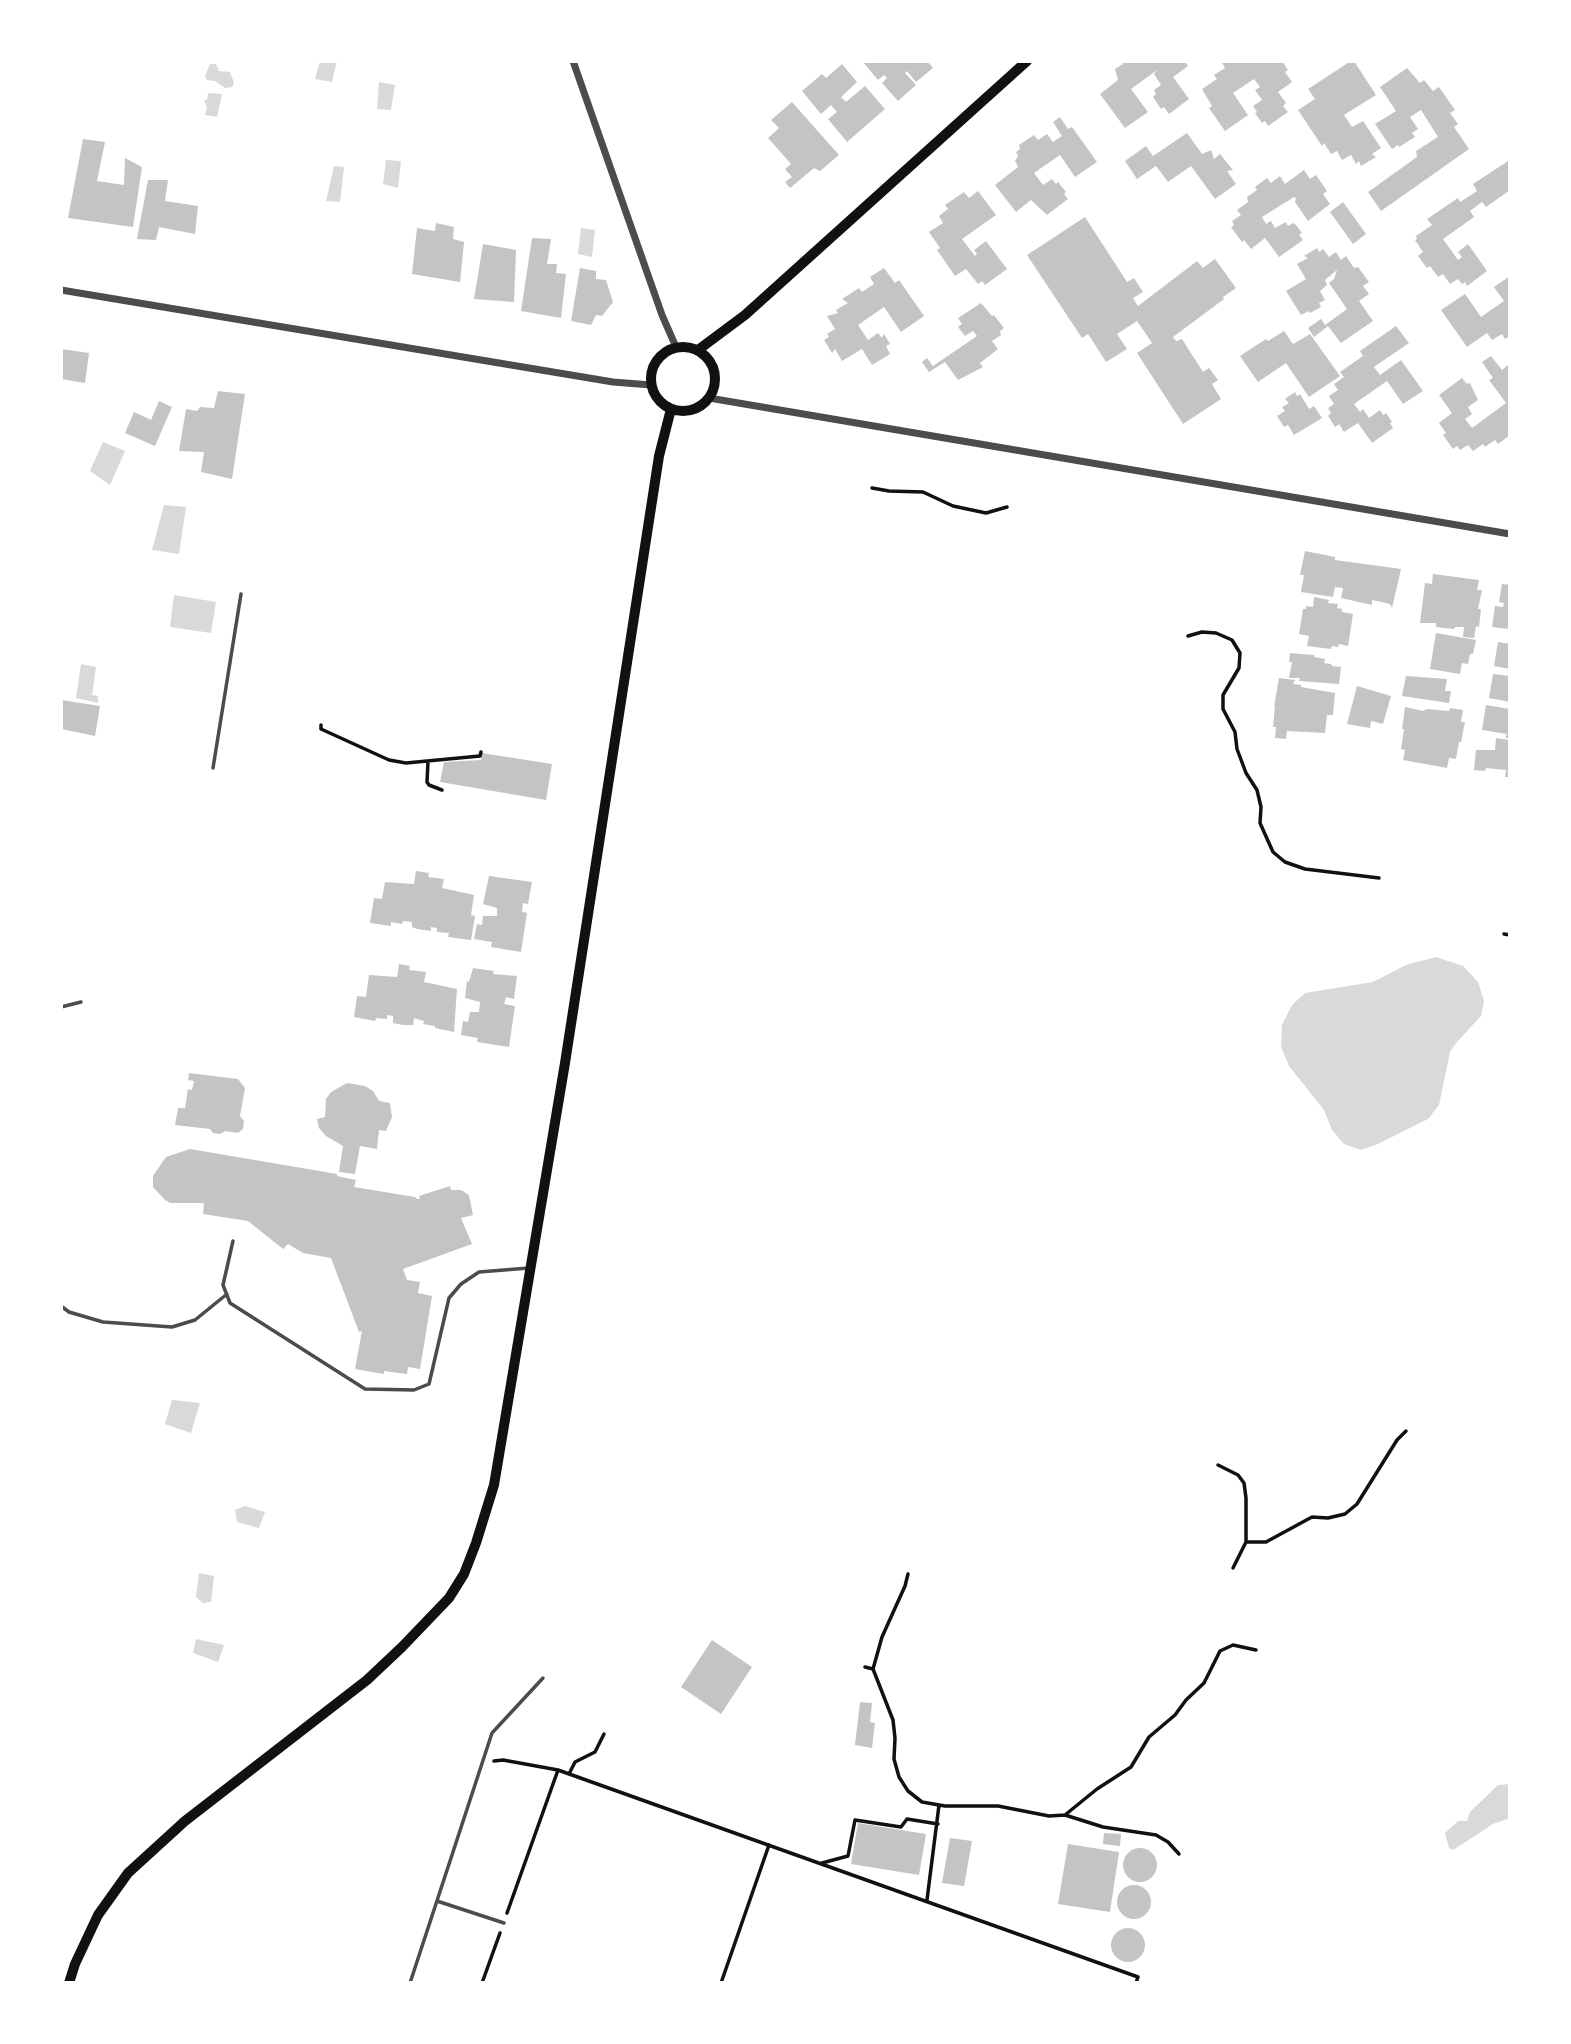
<!DOCTYPE html>
<style>
body{margin:0}
#map{position:relative;width:1571px;height:2044px;overflow:hidden;background:#fff;font-family:"Archivo Narrow",sans-serif}
canvas{display:block}
.frame{position:absolute;inset:0;border:63px solid #fff;pointer-events:none}
</style>
<div id="map">
<canvas width="1571" height="2044"></canvas>
<div class="frame"></div>
</div>
<script>
const c = document.querySelector('canvas').getContext('2d');
c.lineJoin = 'round';
function fill(path, color) { c.fillStyle = color; c.fill(path, 'evenodd'); }
const toPath = rows => new Path2D(rows.map(r => 'M' + r).join(''));
function trace(path, color, width, dash) { c.strokeStyle = color; c.lineWidth = width; c.lineCap = dash ? 'butt' : 'round'; c.setLineDash(dash || []); c.stroke(path); }
fill(toPath([
 [320,61,337,61,332,82,315,79],
 [210,64,216,64,219,71,230,72,234,83,232,87,225,88,215,81,207,80,205,76],
 [379,82,395,85,391,110,377,109],
 [208,93,222,94,217,117,205,115,207,108,204,100,207,100],
 [386,160,401,161,398,188,383,184],
 [334,166,344,167,340,202,326,201],
 [581,228,595,230,592,257,578,254],
 [103,442,125,451,110,485,90,471],
 [164,505,186,507,179,554,152,550],
 [174,595,216,602,211,633,170,627],
 [81,664,96,667,92,695,98,696,98,703,76,698],
 [1436,957,1463,966,1478,982,1484,1001,1481,1016,1456,1043,1450,1052,1439,1105,1428,1119,1378,1144,1361,1150,1344,1144,1332,1130,1324,1110,1289,1066,1281,1047,1282,1025,1292,1005,1305,993,1373,982,1406,965],
 [172,1400,200,1403,191,1433,165,1424],
 [245,1506,265,1512,259,1528,237,1522,235,1510],
 [199,1573,214,1576,211,1602,203,1603,196,1597],
 [196,1639,224,1645,218,1662,193,1653],
 [1510,1784,1510,1818,1493,1824,1453,1850,1449,1848,1445,1833,1458,1821,1467,1821,1470,1812,1498,1785]
]), '#d9d9d9');
fill(toPath([
 [862,61,927,61,933,68,916,82,907,71,905,73,916,85,898,101,882,83,887,78,884,75,878,80],
 [1121,61,1185,61,1188,66,1173,77,1189,99,1169,114,1164,107,1161,109,1153,97,1156,94,1154,90,1161,85,1154,74,1157,70,1131,89,1148,112,1125,128,1100,94,1118,80,1115,69,1123,64],
 [1221,61,1282,61,1288,70,1285,72,1292,82,1278,92,1286,103,1283,106,1288,112,1268,126,1265,121,1262,123,1255,113,1257,112,1253,106,1262,100,1255,90,1260,87,1254,79,1233,93,1248,115,1225,131,1209,108,1212,106,1202,89,1217,79,1214,75,1225,68],
 [1351,61,1354,61,1376,95,1344,115,1352,127,1363,121,1381,148,1372,154,1376,157,1361,166,1359,161,1356,164,1351,155,1342,160,1337,151,1331,154,1324,143,1322,146,1298,110,1315,99,1308,89],
 [842,64,857,82,841,97,846,102,865,86,885,109,847,142,828,119,837,112,831,105,821,114,802,91,822,74,826,78],
 [1407,68,1420,83,1424,80,1433,91,1439,87,1455,110,1450,113,1458,124,1454,127,1469,149,1381,211,1368,192,1417,157,1416,151,1438,137,1421,110,1410,117,1418,129,1412,133,1415,137,1399,147,1398,145,1392,149,1375,124,1396,111,1380,87],
 [792,102,839,155,820,171,814,168,790,188,785,182,792,177,785,169,791,164,768,138,779,128,771,120],
 [1060,117,1068,129,1072,127,1097,162,1075,177,1060,155,1034,173,1043,185,1052,179,1056,184,1058,182,1066,192,1064,194,1068,199,1047,215,1031,200,1016,212,995,185,1018,167,1015,161,1018,156,1016,152,1020,149,1019,145,1034,135,1038,140,1047,134,1053,142,1062,136,1053,122],
 [1187,133,1202,154,1211,150,1214,159,1220,154,1233,170,1227,171,1236,184,1215,199,1191,166,1168,182,1156,166,1137,179,1125,161,1146,146,1153,156],
 [83,139,105,142,97,181,124,185,125,158,142,167,133,227,68,218],
 [1508,161,1510,164,1510,190,1486,207,1482,202,1470,211,1474,217,1443,239,1458,260,1462,257,1458,252,1468,244,1487,271,1467,286,1465,282,1462,284,1458,279,1450,284,1443,274,1438,277,1430,266,1427,268,1418,256,1423,252,1415,240,1417,239,1416,236,1432,225,1427,219,1458,198,1460,202,1477,191,1473,184],
 [1304,170,1310,179,1316,175,1327,191,1323,194,1330,204,1308,221,1295,202,1296,198,1294,197,1262,217,1266,224,1271,221,1275,228,1286,222,1288,226,1293,223,1296,225,1302,233,1299,235,1303,240,1279,257,1265,238,1251,249,1244,240,1242,242,1231,227,1234,225,1232,221,1241,215,1237,210,1248,202,1247,197,1257,190,1255,187,1267,178,1271,183,1280,176,1285,184],
 [148,180,168,180,165,201,198,206,195,234,159,227,156,240,137,239],
 [978,191,996,215,962,239,975,256,977,254,974,250,986,241,1007,269,985,285,982,281,978,284,966,269,955,276,937,250,940,248,929,232,943,223,939,216,948,209,945,205,964,192,969,198],
 [1343,202,1366,234,1353,244,1330,212],
 [1085,217,1127,282,1134,278,1143,292,1133,298,1138,306,1197,261,1203,268,1215,259,1236,288,1223,297,1224,299,1173,337,1176,341,1182,339,1203,372,1209,368,1218,380,1212,384,1221,399,1183,424,1137,353,1152,343,1137,321,1117,334,1127,349,1106,362,1088,334,1082,338,1027,255],
 [436,223,454,227,453,239,464,242,460,282,412,274,417,228,435,231],
 [532,238,551,239,547,264,557,264,556,273,566,274,561,318,521,311],
 [483,244,516,250,514,302,474,299],
 [1317,248,1319,252,1323,249,1329,257,1336,252,1341,260,1346,256,1354,268,1358,267,1369,282,1363,286,1369,294,1359,301,1373,321,1341,343,1328,326,1314,337,1308,328,1321,319,1325,325,1347,309,1329,283,1334,279,1337,270,1325,280,1327,285,1320,291,1325,300,1319,303,1321,307,1310,313,1309,311,1301,315,1286,291,1306,279,1297,264,1308,258,1304,256],
 [580,268,596,271,596,279,606,280,613,302,602,316,596,315,591,325,571,321],
 [884,268,895,283,899,280,924,316,901,332,884,307,858,325,868,340,878,333,882,338,884,334,890,344,886,346,890,354,872,365,862,349,842,361,835,349,832,353,824,340,829,337,827,334,835,329,827,316,838,313,836,310,848,303,842,299,859,288,862,292,874,284,870,277],
 [1510,276,1510,336,1505,339,1502,334,1492,340,1487,333,1467,347,1441,310,1465,294,1481,317,1504,301,1494,287],
 [981,303,992,316,994,315,1004,328,1000,331,1001,335,992,341,998,349,980,363,983,367,958,380,945,362,929,372,922,362,927,358,933,366,977,336,973,331,965,336,958,327,962,324,958,318],
 [1396,326,1409,343,1374,367,1380,375,1401,360,1423,391,1403,404,1387,381,1354,404,1360,412,1363,409,1369,418,1380,410,1383,415,1386,413,1392,422,1390,423,1393,428,1372,443,1358,423,1344,432,1339,424,1335,427,1328,416,1331,413,1328,408,1334,404,1329,396,1338,390,1334,384,1344,377,1340,372,1363,356,1360,351],
 [1284,331,1293,344,1310,334,1340,376,1309,397,1286,363,1258,382,1240,356,1266,339,1268,341],
 [61,349,89,353,85,383,61,379],
 [1491,356,1502,370,1508,365,1510,367,1510,435,1498,444,1495,440,1485,447,1483,444,1473,451,1468,445,1460,450,1457,446,1453,449,1443,435,1446,433,1439,423,1452,413,1439,395,1462,378,1467,384,1470,383,1478,400,1468,407,1472,414,1465,419,1472,428,1506,403,1489,380,1493,378,1482,362],
 [218,391,245,394,232,479,201,472,204,452,179,451,186,409,197,411,200,407,214,408],
 [1295,392,1297,396,1300,394,1309,409,1314,406,1322,418,1294,435,1288,425,1284,427,1277,416,1285,411,1282,407,1289,403,1285,399],
 [159,401,172,407,155,446,125,433,134,412,151,420],
 [1305,551,1335,557,1335,560,1401,569,1392,608,1390,604,1377,601,1372,600,1372,605,1341,598,1343,588,1335,587,1333,597,1301,592,1304,575,1300,575],
 [1433,574,1479,580,1477,590,1482,590,1478,609,1481,609,1479,627,1476,626,1474,638,1463,637,1464,627,1455,627,1454,629,1436,627,1436,623,1420,623,1425,583,1432,584],
 [1502,584,1510,585,1510,629,1492,627,1495,606,1503,607,1504,603,1499,602],
 [1314,597,1329,600,1328,603,1338,604,1337,608,1342,609,1342,612,1353,614,1348,646,1339,644,1338,647,1332,646,1331,649,1307,646,1309,636,1299,634,1303,609,1306,609,1306,606,1313,607],
 [1436,633,1476,640,1473,654,1470,654,1468,664,1462,663,1460,674,1430,669],
 [1498,642,1510,644,1510,669,1494,666],
 [1290,653,1314,655,1314,657,1325,659,1324,663,1331,664,1332,666,1341,667,1339,684,1299,681,1300,678,1289,678,1292,662,1289,662],
 [1493,674,1510,676,1510,702,1489,698],
 [1406,676,1447,679,1445,691,1451,691,1449,703,1402,696],
 [1279,678,1295,680,1293,684,1301,685,1301,687,1335,693,1333,715,1327,715,1325,733,1287,731,1286,739,1275,738,1276,727,1273,727,1275,706,1274,707],
 [1357,686,1391,696,1383,724,1371,721,1370,728,1347,724],
 [61,700,100,706,95,736,61,729],
 [1486,705,1510,709,1510,738,1505,738,1507,734,1482,730],
 [1405,707,1423,711,1427,709,1449,711,1450,708,1463,710,1461,722,1465,722,1461,742,1459,742,1456,759,1449,758,1447,768,1403,760,1405,750,1401,749,1404,729,1402,729],
 [1496,738,1510,740,1510,777,1505,777,1506,770,1486,768,1485,771,1474,770,1476,750,1495,750],
 [482,753,552,764,546,800,440,782,444,762,481,760],
 [416,871,429,873,428,877,444,879,442,888,474,895,471,915,475,916,471,940,448,937,449,933,437,932,437,928,431,927,431,931,417,929,412,927,412,922,403,921,402,924,391,922,391,926,370,923,374,898,382,899,385,882,414,884],
 [489,876,532,882,528,904,523,903,522,912,527,913,521,952,491,947,492,942,474,939,477,924,482,925,483,916,497,916,497,908,483,904],
 [399,964,410,966,409,970,426,972,424,982,457,989,454,1032,435,1028,435,1026,423,1024,424,1021,414,1018,413,1025,403,1025,393,1023,393,1016,387,1015,387,1019,376,1018,375,1021,354,1017,357,996,366,997,369,975,397,977],
 [473,968,494,971,493,974,517,976,514,999,506,997,504,1004,515,1006,509,1047,477,1042,478,1038,461,1035,463,1021,468,1022,470,1012,479,1012,480,1002,465,998,467,981,469,982],
 [189,1073,238,1079,245,1088,240,1116,244,1121,243,1129,238,1133,225,1131,220,1134,213,1133,210,1129,175,1125,178,1108,185,1108,188,1089,192,1090,194,1081,188,1080],
 [347,1083,365,1086,373,1091,379,1101,390,1103,392,1117,386,1131,379,1130,377,1149,360,1146,355,1174,339,1172,343,1146,326,1136,319,1128,317,1119,325,1117,326,1099,331,1092],
 [190,1149,337,1174,337,1176,356,1180,354,1187,415,1197,417,1199,420,1199,419,1196,450,1186,451,1190,461,1190,469,1195,473,1215,461,1218,472,1244,403,1269,407,1280,420,1282,418,1293,432,1296,420,1369,408,1367,407,1374,384,1371,384,1374,355,1369,362,1331,359,1332,331,1258,303,1253,288,1244,283,1249,248,1221,203,1214,204,1203,170,1203,165,1200,153,1187,153,1176,166,1157],
 [712,1640,752,1667,721,1714,681,1687],
 [860,1702,872,1703,870,1722,875,1723,872,1748,855,1745],
 [858,1823,926,1834,919,1875,851,1864],
 [1104,1833,1121,1834,1120,1846,1103,1844],
 [950,1838,972,1841,964,1886,942,1883],
 [1068,1844,1119,1852,1110,1912,1058,1904],
 '1123 1865a17 17 0 1 1 34 0a17 17 0 1 1-34 0Z',
 '1117 1902a17 17 0 1 1 34 0a17 17 0 1 1-34 0Z',
 '1111 1945a17 17 0 1 1 34 0a17 17 0 1 1-34 0Z'
]), '#c4c4c4');
trace(toPath([
 [872,488,889,491,923,492,953,506,986,513,1007,507],
 [1188,636,1202,632,1216,633,1232,640,1240,653,1239,668,1223,695,1223,709,1235,732,1237,749,1246,773,1257,790,1261,807,1260,823,1273,852,1285,862,1305,869,1379,878],
 [321,725,321,729,389,760,406,763,480,756,481,752],
 [428,761,427,782,429,785,442,790],
 [1504,934,1510,935],
 [1218,1465,1238,1475,1244,1483,1246,1498,1246,1542,1233,1568],
 [1246,1542,1266,1542,1312,1517,1328,1518,1345,1514,1357,1504,1397,1440,1406,1431],
 [865,1667,873,1669,893,1720,895,1738,894,1759,899,1777,908,1791,922,1802,945,1806,998,1806,1049,1816,1065,1815,1103,1827,1156,1835,1168,1842,1179,1854],
 [873,1669,882,1637,905,1586,908,1574],
 [494,1761,503,1760,558,1770,1138,1977,1136,1983],
 [569,1774,575,1762,595,1752,604,1734],
 [1065,1815,1097,1789,1131,1767,1149,1737,1175,1715,1186,1700,1204,1683,1220,1651,1233,1645,1256,1650],
 [822,1863,848,1856,855,1820,901,1827,907,1819,938,1824],
 [927,1900,939,1805],
 [507,1913,558,1770],
 [482,1983,500,1933],
 [721,1983,769,1845]
]), '#111', 3.5);
trace(toPath([
 [213,768,241,594],
 [61,1007,81,1002],
 [233,1241,223,1285,230,1303,365,1389,414,1390,429,1384,449,1298,461,1284,479,1272,529,1268],
 [61,1306,69,1312,103,1322,172,1327,195,1320,227,1294],
 [437,1901,504,1923],
 [410,1983,492,1733,543,1678]
]), '#4c4c4c', 3.5);
trace(toPath([
 [573,61,662,315,676,347],
 [61,290,613,382,651,385],
 [709,398,1510,534]
]), '#4c4c4c', 7);
trace(toPath([
 '651 379a32 32 0 1 1 64 0a32 32 0 1 1-64 0Z',
 [698,350,745,315,1027,61],
 [69,1983,75,1964,98,1915,128,1873,185,1821,367,1680,402,1647,449,1598,464,1574,476,1543,494,1485,565,1063,659,456,671,409]
]), '#111', 10);
</script>
